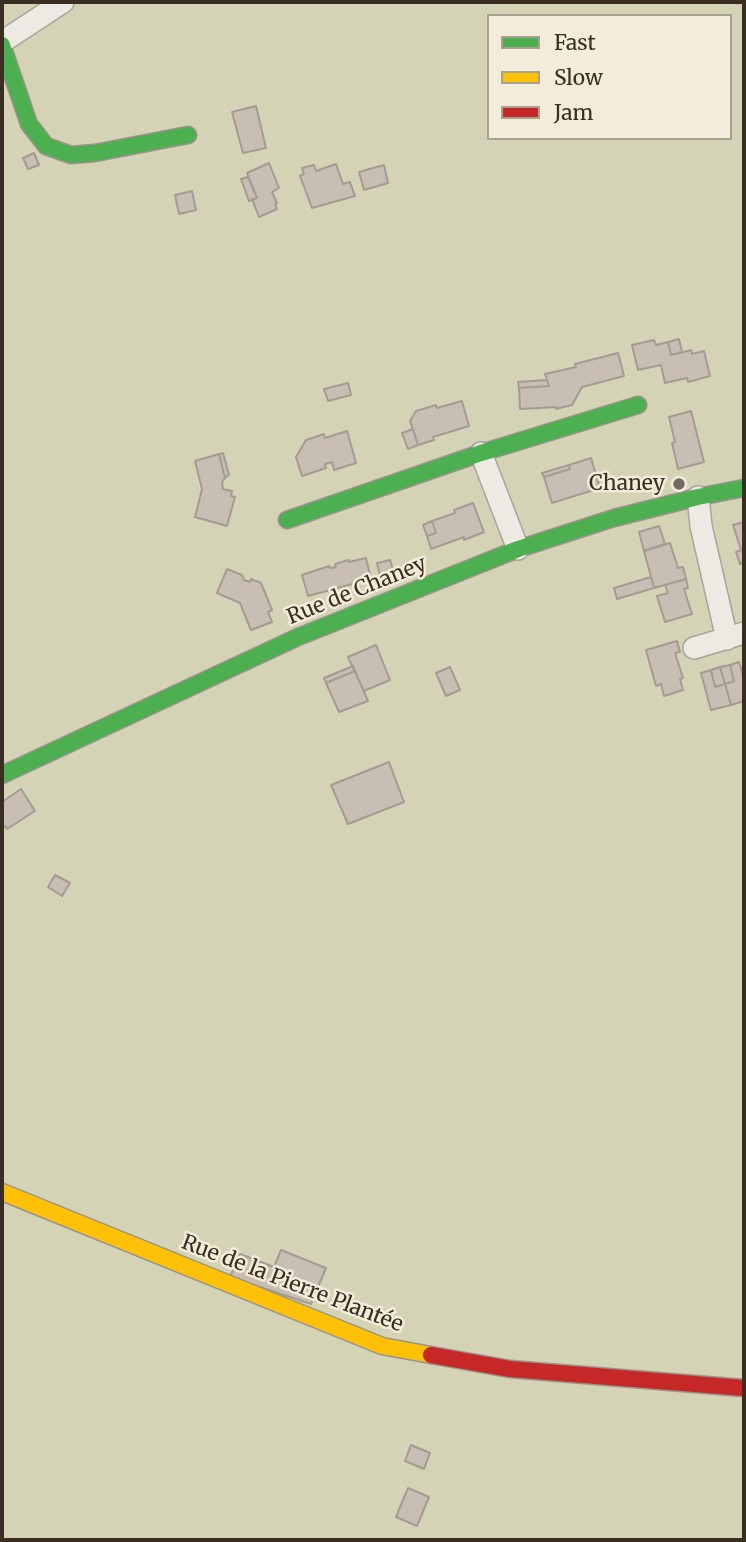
<!DOCTYPE html>
<meta charset="utf-8">
<style>
body{margin:0}
#map{position:relative;width:746px;height:1542px;overflow:hidden;background:#e4ded3;font-family:Merriweather,serif}
canvas{display:block}
.frame{position:absolute;inset:0;border:4px solid #3a2d22;pointer-events:none}
.legend{position:absolute;left:487px;top:14px;width:245px;height:126px;box-sizing:border-box;background:#f4ecda;border:2px solid #aaa090;margin:0;padding:9px 12px;list-style:none;font-size:21px;color:#3a2d22}
.legend li{display:flex;align-items:center;gap:14px;height:35px}
.legend b{width:35px;border:2px solid #aaa090}
</style>
<div id="map">
<canvas width="746" height="1542"></canvas>
<div class="frame"></div>
<ul class="legend">
<li><b style="height:9px;background:#4caf50"></b>Fast</li>
<li><b style="height:9px;background:#ffc107"></b>Slow</li>
<li><b style="height:9px;background:#c62828"></b>Jam</li>
</ul>
</div>
<script>
const c = document.querySelector('canvas').getContext('2d');
c.lineJoin = 'round';
function fill(path, color) { c.fillStyle = color; c.fill(path, 'evenodd'); }
const toPath = rows => new Path2D(rows.map(r => 'M' + r).join(''));
function trace(path, color, width, dash) { c.strokeStyle = color; c.lineWidth = width; c.lineCap = dash ? 'butt' : 'round'; c.setLineDash(dash || []); c.stroke(path); }
function drawText(font, color, halo, rows, align = 'center') {
  c.font = font + ' Merriweather,serif'; c.lineWidth = 5; c.setLineDash([]); c.textBaseline = 'middle'; c.strokeStyle = halo; c.fillStyle = color; for (const [text, x, y, turn = 0] of rows) {
    c.save(); c.translate(x, y); c.rotate((+turn || 0) * Math.PI / 180); c.textAlign = isNaN(turn) ? turn : align; if (halo) c.strokeText(text, 0, 0); c.fillText(text, 0, 0); c.restore();
  }
}
fill(toPath([
 [2,2,744,2,744,1540,2,1540],
 [489,16,730,16,730,138,489,138]
]), '#d4d3b6');
const building = toPath([
 [256,106,266,148,243,153,232,112,256,106],
 [34,153,39,165,28,169,23,158,34,153],
 [269,163,279,188,272,192,277,203,275,204,277,209,259,217,252,199,257,198,247,173,269,163],
 [336,164,343,184,350,182,355,196,312,208,300,176,304,174,302,168,314,165,316,171,336,164],
 [384,165,388,183,364,190,359,172,384,165],
 [248,177,257,198,249,201,241,179,248,177],
 [192,191,196,210,179,214,175,195,192,191],
 [679,339,682,352,671,355,668,342,679,339],
 [654,340,656,345,668,342,671,355,691,350,692,354,704,351,710,376,688,382,687,378,665,383,661,365,638,370,632,345,654,340],
 [618,353,624,376,582,387,572,405,556,409,556,407,520,409,519,388,549,386,545,374,576,367,575,364,618,353],
 [547,380,549,386,519,388,518,382,547,380],
 [348,383,351,395,328,401,324,389,348,383],
 [462,401,469,426,433,437,434,440,418,445,410,421,416,411,436,405,437,408,462,401],
 [691,411,704,462,678,469,672,443,675,442,669,417,691,411],
 [413,429,418,445,408,449,402,433,413,429],
 [347,431,356,463,334,470,332,462,325,464,326,468,302,476,296,457,306,440,324,434,325,438,347,431],
 [223,453,229,475,225,478,219,454,223,453],
 [219,454,225,478,222,482,223,489,232,491,231,496,235,497,227,526,195,517,202,489,195,461,219,454],
 [591,458,600,488,552,503,544,477,570,469,569,465,591,458],
 [569,465,570,469,544,477,542,473,569,465],
 [473,503,484,532,464,540,464,537,431,549,427,536,436,533,432,521,455,513,454,510,473,503],
 [432,521,436,533,427,536,423,525,432,521],
 [744,522,744,562,740,564,736,552,741,550,733,525,744,522],
 [659,526,665,544,644,551,639,532,659,526],
 [670,543,678,568,683,567,686,579,654,588,644,551,670,543],
 [366,558,371,579,308,596,302,575,329,566,330,568,336,567,335,564,349,560,349,562,366,558],
 [390,560,394,573,380,576,377,563,390,560],
 [227,569,242,575,244,580,250,582,251,579,261,583,272,610,268,612,272,622,251,630,240,603,217,593,227,569],
 [651,577,654,588,617,599,614,588,651,577],
 [686,579,688,588,684,589,692,614,665,622,657,596,668,593,665,585,686,579],
 [677,641,680,652,675,653,683,678,680,679,683,690,664,696,661,684,656,686,646,650,677,641],
 [376,645,390,680,364,691,348,657,376,645],
 [739,662,744,679,744,701,731,705,725,684,734,681,730,665,739,662],
 [730,665,734,681,725,684,720,667,730,665],
 [353,666,355,671,326,683,324,678,353,666],
 [450,667,460,690,446,696,436,673,450,667],
 [720,667,725,684,715,687,711,670,720,667],
 [711,670,715,687,725,684,731,705,711,710,701,673,711,670],
 [355,671,368,701,339,712,326,683,355,671],
 [389,762,404,802,348,824,331,785,389,762],
 [21,789,35,811,7,829,5,826,2,828,2,802,21,789],
 [55,875,70,883,62,896,48,887,55,875],
 [281,1250,326,1268,311,1304,230,1277,240,1254,274,1267,281,1250],
 [411,1445,430,1453,424,1469,405,1461,411,1445],
 [408,1488,429,1497,417,1526,396,1517,408,1488]
]);
fill(building, '#c8beb4');
trace(building, '#a59b92', 2);
const street = toPath([
 [2,42,63,2],
 [481,453,518,549],
 [698,497,701,526,727,639],
 [694,648,744,633]
]);
const fast = toPath([
 [2,45,29,124,46,146,71,155,95,153,188,135],
 [287,520,481,453,638,405],
 [2,775,298,637,518,549,614,518,698,497,744,488]
]);
const slow = toPath([
 [2,1192,382,1346,431,1355]
]);
const jam = toPath([
 [431,1355,510,1369,744,1388]
]);
trace(street, '#aaa49b', 24);
trace(fast, '#9a938b', 19);
trace(slow, '#9a938b', 19);
trace(jam, '#9a938b', 19);
trace(toPath([
 [736,2,744,7]
]), '#c6c1ba', 4.5, [5, 3.5]);
trace(street, '#edeae3', 21);
trace(fast, '#4caf50', 16);
trace(slow, '#ffc107', 16);
trace(jam, '#c62828', 16);
for (const [x, y, r, color] of [
 [679,484,7,"#766b60"]
]) { const dot = new Path2D(); dot.arc(x, y, r, 0, 2 * Math.PI); c.fillStyle = color; c.fill(dot); trace(dot, '#f4ecda', 2.5); }
drawText('21px', '#3a2d22', '#f4ecda', [
 ["Chaney",665,484]
], 'right');
drawText('21px', '#3a2d22', '#f4ecda', [
 ["Rue de Chaney",357,591,-22],
 ["Rue de la Pierre Plantée",292,1284,21]
]);
</script>
